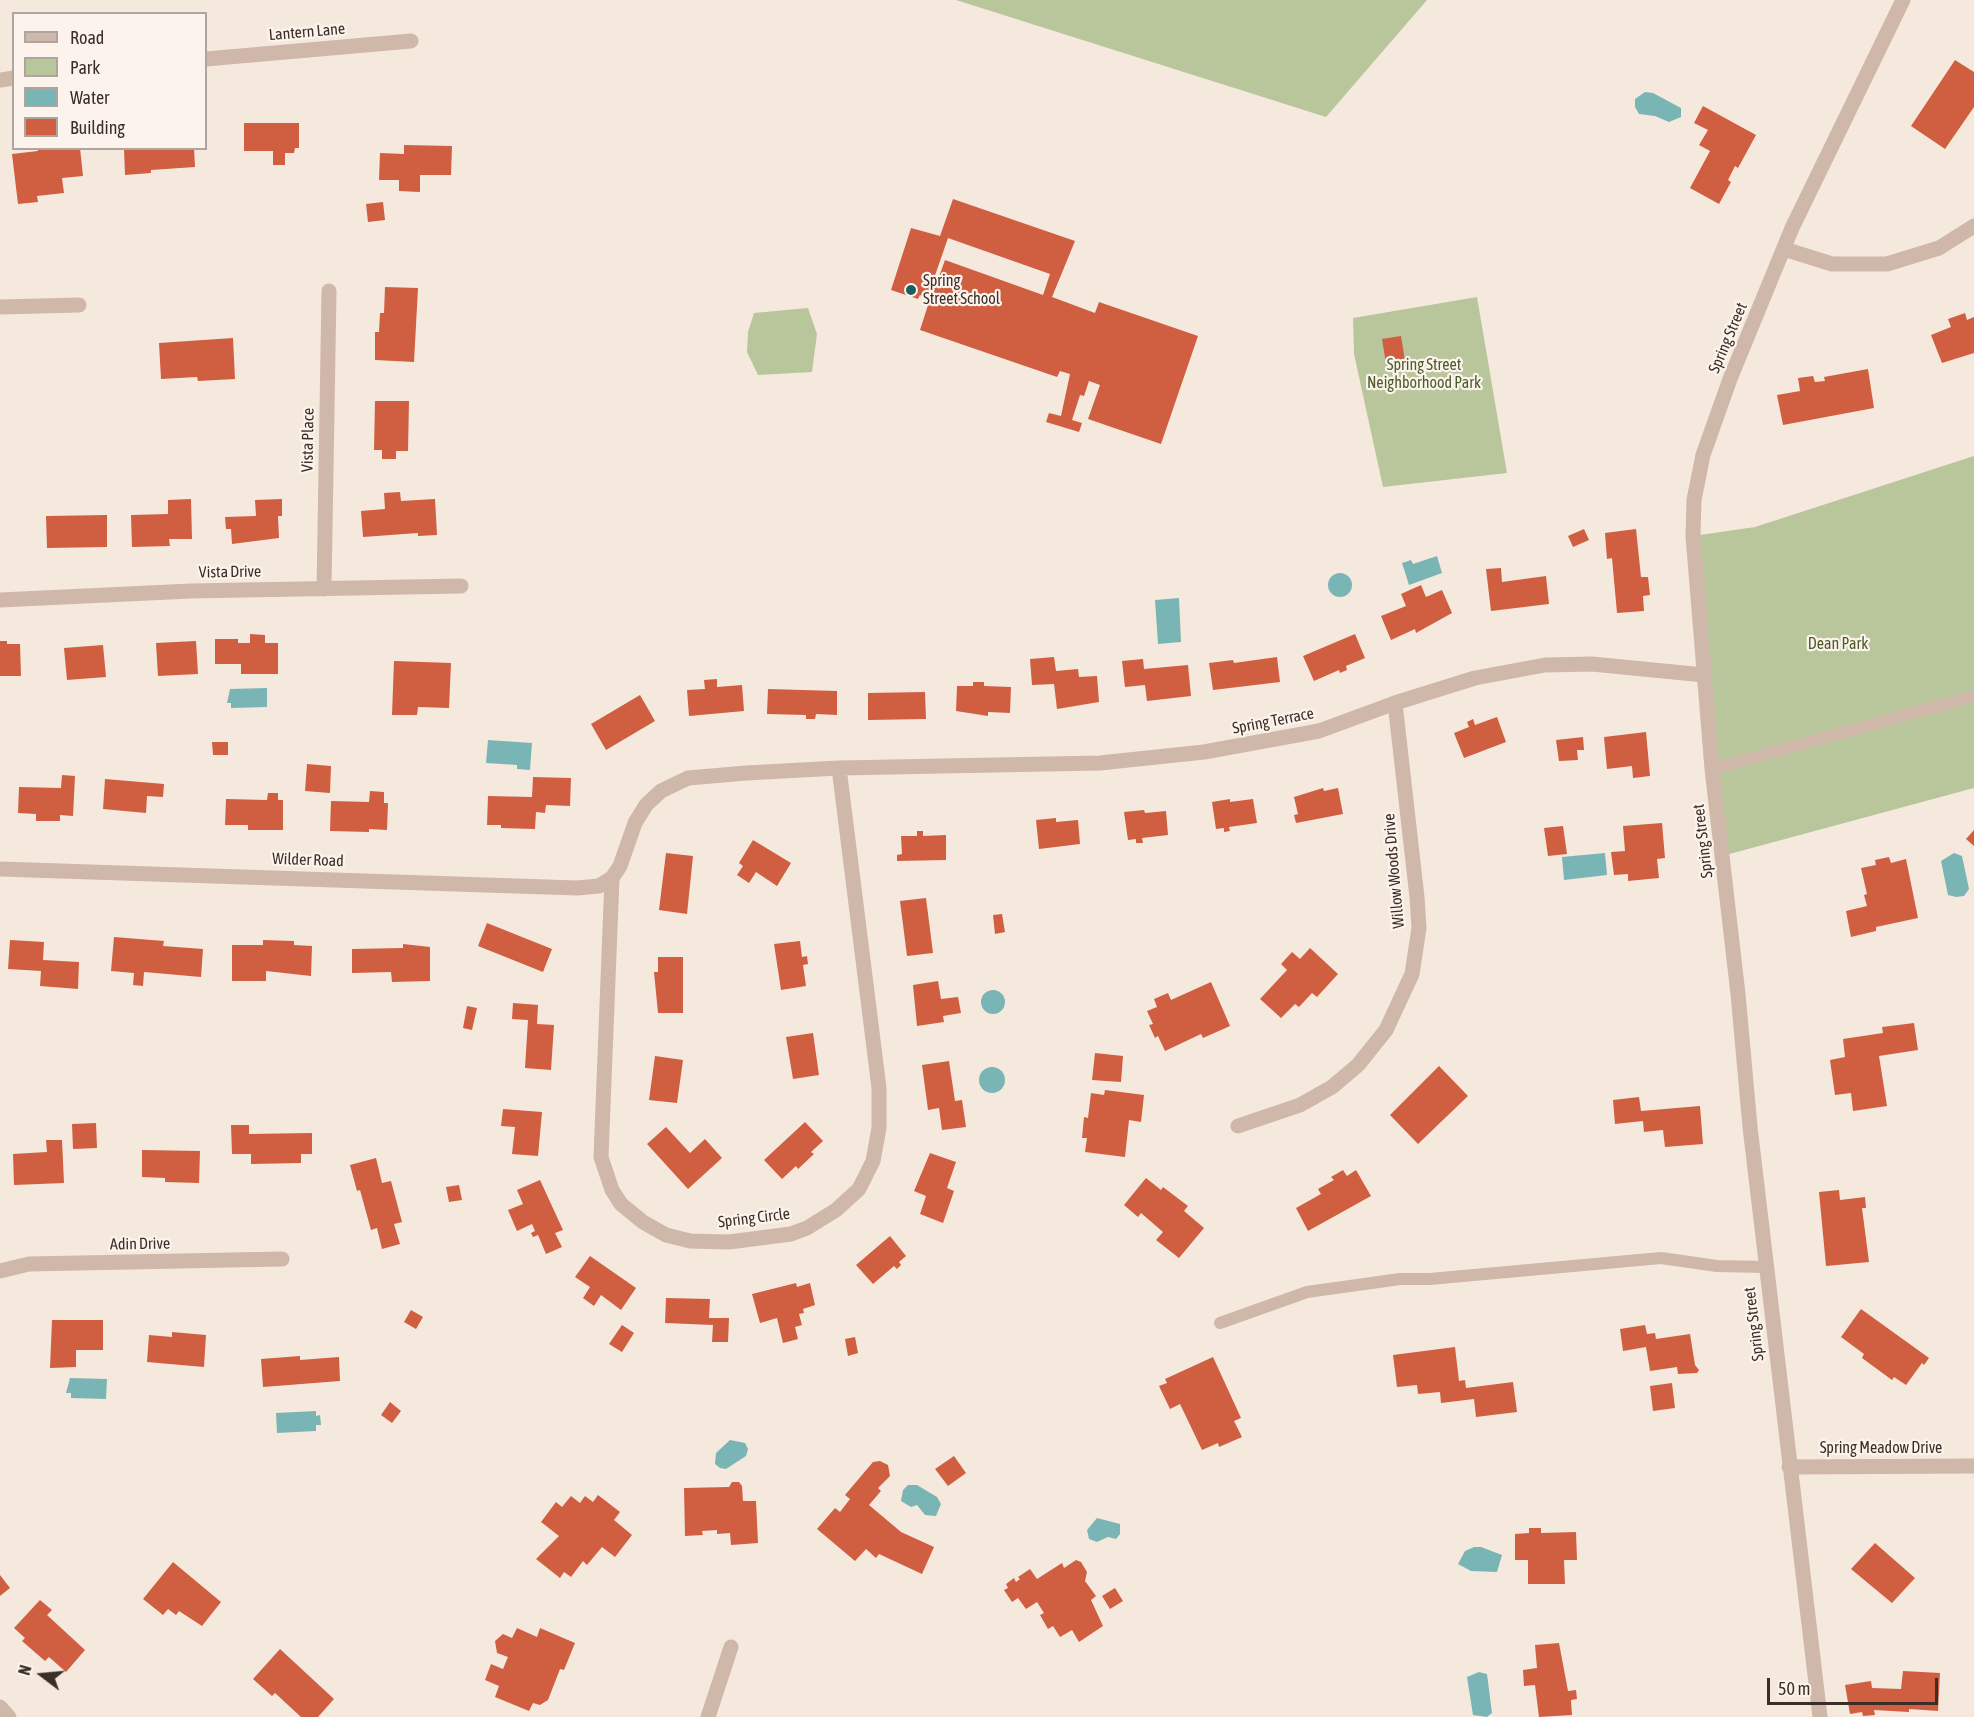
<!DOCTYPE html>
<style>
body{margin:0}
#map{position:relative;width:1974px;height:1717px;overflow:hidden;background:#f5e9de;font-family:"Asap Condensed",sans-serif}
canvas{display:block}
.legend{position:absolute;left:12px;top:12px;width:195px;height:138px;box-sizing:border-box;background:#fcf4ec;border:2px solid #afa59e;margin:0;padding:8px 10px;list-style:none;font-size:18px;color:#3b2e29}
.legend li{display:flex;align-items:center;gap:12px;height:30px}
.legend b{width:30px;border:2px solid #afa59e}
.north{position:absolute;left:12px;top:1645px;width:60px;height:60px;-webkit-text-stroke:4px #fcf4ec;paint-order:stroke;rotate:286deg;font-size:16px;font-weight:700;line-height:24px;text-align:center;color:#3b2e29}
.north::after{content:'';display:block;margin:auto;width:21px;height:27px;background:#3b2e29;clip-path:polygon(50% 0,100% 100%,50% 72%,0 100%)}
.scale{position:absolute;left:1767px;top:1678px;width:171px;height:27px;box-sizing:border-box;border:3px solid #3b2e29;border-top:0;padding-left:8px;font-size:18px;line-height:21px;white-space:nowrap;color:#3b2e29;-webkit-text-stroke:4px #fcf4ec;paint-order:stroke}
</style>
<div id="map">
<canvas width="1974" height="1717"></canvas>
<ul class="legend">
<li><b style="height:8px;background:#cfb8a9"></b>Road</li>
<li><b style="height:16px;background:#b9c69c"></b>Park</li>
<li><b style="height:16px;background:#7ab5b5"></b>Water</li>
<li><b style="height:16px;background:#d05e41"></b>Building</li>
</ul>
<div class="north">N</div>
<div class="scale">50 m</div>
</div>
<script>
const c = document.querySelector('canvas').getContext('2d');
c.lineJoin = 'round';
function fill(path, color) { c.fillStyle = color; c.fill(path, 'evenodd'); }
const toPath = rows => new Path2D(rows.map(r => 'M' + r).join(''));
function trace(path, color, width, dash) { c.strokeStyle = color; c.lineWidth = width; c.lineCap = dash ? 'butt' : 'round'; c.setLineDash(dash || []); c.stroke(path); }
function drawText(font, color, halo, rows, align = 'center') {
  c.font = font + ' "Asap Condensed",sans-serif'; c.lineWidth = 4.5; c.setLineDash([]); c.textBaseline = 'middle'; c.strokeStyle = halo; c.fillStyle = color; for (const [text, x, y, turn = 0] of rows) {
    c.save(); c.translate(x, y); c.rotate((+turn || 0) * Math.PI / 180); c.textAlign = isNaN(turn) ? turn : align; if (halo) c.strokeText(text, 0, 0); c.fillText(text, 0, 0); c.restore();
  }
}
fill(toPath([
 [956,0,1427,0,1326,117],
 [1477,297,1507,473,1383,487,1354,354,1353,318],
 [808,308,817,334,812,372,758,375,747,352,748,332,754,313],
 [1974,456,1974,788,1722,856,1693,536,1755,527]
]), '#b9c69c');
fill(toPath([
 [1645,92,1653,93,1681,108,1681,117,1669,122,1655,116,1639,114,1635,107,1635,99],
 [1437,556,1442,573,1409,585,1402,563,1411,560,1413,564],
 '1328 585a12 12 0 1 1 24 0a12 12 0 1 1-24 0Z',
 [1179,598,1181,642,1158,644,1155,600],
 [267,688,267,707,231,708,231,703,227,703,230,689],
 [488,740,532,743,530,770,517,769,517,765,486,763],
 [1605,853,1607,875,1564,880,1562,857],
 [1954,853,1962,856,1969,889,1964,896,1956,897,1948,895,1941,861],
 '981 1002a12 12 0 1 1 24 0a12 12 0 1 1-24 0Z',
 '979 1080a13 13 0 1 1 26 0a13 13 0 1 1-26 0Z',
 [70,1378,107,1379,106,1399,71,1398,71,1393,66,1393],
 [316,1411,316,1416,320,1415,321,1425,316,1425,316,1431,277,1433,276,1413],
 [730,1440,745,1443,748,1449,746,1456,726,1469,720,1468,715,1464,716,1453],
 [908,1485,917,1485,937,1497,941,1504,936,1516,925,1515,917,1505,911,1507,901,1501,903,1490],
 [1097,1518,1120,1524,1120,1534,1116,1539,1108,1537,1097,1542,1089,1539,1087,1530],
 [1474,1547,1481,1547,1502,1555,1497,1572,1471,1571,1458,1564,1465,1551],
 [1479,1672,1487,1674,1492,1713,1487,1717,1473,1715,1467,1677]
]), '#7ab5b5');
fill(toPath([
 [1955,60,1974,72,1974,107,1945,149,1911,126],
 [1703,106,1756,135,1738,168,1735,166,1728,180,1731,182,1719,204,1690,188,1710,151,1699,145,1708,130,1694,123],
 [244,123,299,123,299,148,295,148,294,153,285,153,285,165,273,165,273,151,244,151],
 [404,145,452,146,451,175,420,175,420,192,399,191,399,180,379,180,380,153,404,154],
 [37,148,80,148,83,176,62,178,64,193,37,196,38,202,18,204,12,154,38,151],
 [124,148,194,148,195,167,151,170,151,173,125,175],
 [953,199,1075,241,1052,297,1095,313,1099,302,1198,336,1161,444,1088,419,1100,385,1089,381,1084,396,1080,395,1072,420,1082,423,1079,432,1046,422,1049,413,1061,416,1070,374,1060,371,1057,377,920,330,930,299,920,295,918,299,891,290,911,228,940,236],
 [948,238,1050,274,1043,295,945,260,935,288,931,287],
 [383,202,385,220,368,222,366,204],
 [385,287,418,288,414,362,375,360,375,332,379,332,380,313,384,313],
 [1965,313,1967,320,1974,317,1974,353,1942,363,1931,335,1951,327,1948,319],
 [1401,336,1406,367,1387,370,1382,339],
 [233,338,235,379,198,381,197,377,161,379,159,343],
 [1868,369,1874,408,1783,425,1777,395,1800,391,1798,378,1813,376,1815,382,1825,381,1824,377],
 [375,401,409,401,408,451,396,451,396,459,382,459,382,450,374,450],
 [400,492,401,501,435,499,437,535,418,536,418,533,363,537,361,511,385,509,384,493],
 [191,499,192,539,169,539,170,546,132,547,131,515,168,514,168,500],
 [282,499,282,516,278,516,279,538,232,544,231,529,226,529,225,517,256,516,255,500],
 [107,515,107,547,47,548,46,516],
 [1584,529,1589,540,1573,547,1568,536],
 [1636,529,1641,577,1648,577,1650,595,1643,596,1644,611,1617,613,1612,558,1607,559,1605,533],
 [1501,568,1502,582,1546,576,1549,604,1491,611,1486,569],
 [1421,585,1426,597,1442,590,1452,613,1416,633,1415,629,1391,640,1381,616,1406,606,1401,594],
 [250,634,265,635,265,643,278,643,278,674,241,674,241,664,215,664,215,639,238,639,238,643,250,643],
 [1355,634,1365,658,1346,666,1347,670,1340,673,1339,670,1314,681,1303,656],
 [0,641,7,641,7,644,20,644,21,676,0,676],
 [196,641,198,674,158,676,156,643],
 [103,645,106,677,67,680,64,648],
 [1054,657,1056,671,1078,669,1079,677,1097,676,1099,702,1057,709,1054,684,1032,685,1030,659],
 [1277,657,1280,682,1213,690,1209,663,1233,660,1234,663],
 [1143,659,1144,669,1188,665,1191,696,1147,701,1145,685,1125,687,1122,661],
 [394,661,451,663,449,708,418,707,417,715,392,715],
 [717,679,717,687,742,685,744,711,689,716,687,690,705,689,704,680],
 [973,682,984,682,984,686,1011,687,1010,713,988,712,988,716,956,711,957,686,973,686],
 [768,689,837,691,837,715,816,714,815,719,806,719,806,715,767,714],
 [925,692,926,719,868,720,868,693],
 [640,695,655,721,606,750,591,724],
 [1497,717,1506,742,1464,758,1454,733,1469,727,1467,722,1473,719,1475,725],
 [1646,732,1650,776,1633,778,1632,766,1607,769,1604,737],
 [1583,737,1584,750,1577,750,1578,760,1559,761,1556,740],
 [212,742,228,742,228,755,213,755],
 [307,764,331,766,330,793,305,791],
 [62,775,75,776,73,816,60,815,60,821,36,821,36,814,18,813,19,787,61,788],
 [533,777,571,778,570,806,546,805,545,813,536,812,535,829,501,828,501,825,487,825,488,796,532,797],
 [105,779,164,784,163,797,147,796,146,813,103,809],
 [1323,788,1324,791,1338,788,1343,814,1296,823,1294,815,1298,814,1294,797],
 [370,791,384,792,384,803,388,803,387,830,369,829,369,832,330,831,331,801,369,802],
 [268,793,278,793,278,800,283,800,283,830,248,830,248,825,225,825,226,799,267,800],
 [1230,799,1230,802,1253,799,1257,823,1229,827,1230,831,1224,832,1224,828,1216,829,1212,802],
 [1144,810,1145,813,1166,811,1168,835,1142,838,1143,843,1136,843,1136,839,1128,840,1124,812],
 [1056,818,1056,822,1078,820,1080,844,1039,849,1036,820],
 [1662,823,1665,858,1657,859,1659,878,1628,881,1628,874,1614,875,1611,852,1625,851,1623,826],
 [1563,826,1567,854,1548,856,1544,828],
 [1974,830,1974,846,1966,839],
 [917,831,923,831,923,836,946,835,946,860,897,861,897,855,902,854,901,836,917,836],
 [753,840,791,863,777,886,756,872,749,883,737,875,743,866,739,863],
 [666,853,693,856,687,914,659,910],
 [1889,857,1891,863,1906,859,1918,918,1876,927,1876,931,1851,937,1846,911,1867,906,1864,895,1867,894,1861,868,1876,865,1875,860],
 [926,898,933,953,907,956,900,901],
 [1002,914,1005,932,995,934,993,915],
 [487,923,552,949,543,972,478,946],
 [114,937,164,941,163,946,203,949,201,977,144,972,143,986,133,985,134,973,111,971],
 [10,940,44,942,43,960,79,962,78,989,40,986,41,971,8,969],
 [263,940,294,941,294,945,312,946,311,976,266,971,266,981,232,981,232,945,263,945],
 [800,941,802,957,807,956,808,964,803,965,806,986,781,990,774,944],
 [403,944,430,947,430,981,392,982,391,972,352,973,352,949,403,948],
 [1310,948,1338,974,1317,997,1312,993,1299,1007,1295,1004,1281,1018,1260,999,1287,970,1281,964,1292,952,1300,959],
 [658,957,683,957,683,1013,658,1013,654,972,658,972],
 [938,981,941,999,958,997,961,1013,943,1016,944,1022,917,1026,913,985],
 [1211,982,1230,1026,1203,1038,1201,1034,1165,1051,1158,1036,1155,1038,1149,1025,1153,1024,1147,1011,1157,1007,1154,999,1168,993,1171,1000],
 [513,1003,538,1005,537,1024,554,1025,551,1070,525,1068,528,1020,512,1019],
 [467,1006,477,1008,472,1030,463,1028],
 [1914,1023,1918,1050,1879,1056,1887,1106,1853,1111,1851,1093,1835,1095,1830,1060,1845,1057,1843,1039,1883,1033,1882,1027],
 [813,1033,819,1075,793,1079,786,1037],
 [1095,1053,1123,1056,1121,1082,1092,1080],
 [655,1056,683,1060,677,1103,649,1100],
 [949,1061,955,1101,962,1100,966,1127,942,1130,939,1108,928,1110,922,1065],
 [1439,1066,1468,1096,1418,1144,1390,1115],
 [1105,1090,1144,1095,1141,1122,1129,1120,1125,1157,1085,1152,1087,1138,1082,1138,1084,1117,1088,1118,1091,1093,1104,1095],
 [1639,1097,1641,1111,1700,1106,1703,1144,1665,1147,1663,1130,1644,1132,1643,1121,1615,1124,1613,1100],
 [503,1109,542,1112,538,1156,512,1154,515,1127,501,1126],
 [805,1122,823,1141,811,1152,814,1154,798,1169,796,1166,782,1179,764,1160],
 [96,1123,97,1148,73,1149,72,1124],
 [231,1125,249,1125,249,1134,312,1133,312,1154,301,1154,301,1163,251,1164,251,1154,232,1154],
 [666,1127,690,1153,705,1139,722,1158,688,1189,647,1144],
 [46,1140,62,1140,64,1183,14,1185,13,1154,47,1152],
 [142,1150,200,1151,199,1183,165,1182,165,1178,142,1177],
 [930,1153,956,1162,947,1188,954,1191,943,1223,920,1214,926,1196,914,1191],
 [376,1158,382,1183,391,1181,402,1222,394,1224,400,1244,382,1249,377,1228,371,1230,360,1190,357,1191,350,1165],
 [1343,1170,1347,1176,1356,1170,1371,1196,1308,1231,1296,1208,1321,1194,1318,1189,1334,1180,1331,1177],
 [1146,1178,1161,1190,1163,1187,1188,1206,1184,1211,1204,1228,1179,1258,1156,1240,1163,1232,1141,1213,1138,1217,1124,1205],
 [540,1180,563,1230,555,1233,562,1247,546,1254,538,1235,533,1237,531,1233,535,1231,532,1224,517,1231,508,1210,523,1204,517,1190],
 [459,1185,462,1200,449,1202,446,1187],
 [1839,1190,1840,1200,1865,1197,1866,1208,1862,1208,1869,1262,1826,1266,1819,1192],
 [890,1236,906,1256,899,1262,901,1265,897,1269,894,1266,873,1284,856,1265],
 [590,1256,636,1288,621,1310,601,1295,594,1306,583,1298,590,1287,575,1277],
 [796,1283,797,1287,810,1283,815,1305,803,1309,804,1313,799,1314,802,1325,795,1327,798,1339,783,1343,777,1318,760,1323,752,1294],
 [666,1298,710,1299,709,1318,729,1318,728,1342,712,1342,713,1325,665,1323],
 [1861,1309,1929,1358,1924,1365,1922,1363,1906,1385,1894,1377,1892,1380,1862,1358,1864,1354,1841,1337],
 [411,1310,423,1317,416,1329,404,1322],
 [52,1320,103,1320,103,1350,76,1350,76,1367,50,1368],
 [622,1325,634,1333,622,1352,609,1344],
 [1645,1325,1647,1334,1655,1333,1656,1339,1690,1334,1695,1365,1699,1370,1697,1373,1678,1374,1677,1367,1650,1371,1646,1347,1623,1351,1620,1329],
 [172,1332,206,1335,204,1367,147,1362,149,1335,172,1337],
 [855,1337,858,1353,848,1356,845,1339],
 [1455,1347,1459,1381,1465,1380,1466,1388,1513,1382,1517,1412,1476,1417,1474,1399,1441,1403,1440,1392,1418,1394,1417,1385,1397,1387,1393,1355],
 [300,1356,300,1360,339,1357,340,1381,263,1387,261,1359],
 [1213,1357,1241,1418,1234,1421,1242,1437,1219,1447,1218,1443,1202,1450,1180,1404,1170,1409,1159,1386,1167,1383,1165,1379],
 [1672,1383,1675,1408,1653,1411,1650,1386],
 [390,1402,401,1411,392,1423,381,1415],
 [954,1456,966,1473,948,1486,935,1469],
 [880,1461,888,1465,890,1476,878,1488,881,1491,869,1505,901,1532,934,1547,922,1574,879,1554,876,1558,866,1549,855,1561,817,1529,835,1508,840,1512,850,1499,845,1495,873,1462],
 [732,1482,739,1482,742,1486,743,1501,756,1501,758,1543,731,1545,730,1533,717,1534,717,1530,702,1531,703,1535,685,1536,684,1488,729,1487],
 [598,1495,620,1512,614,1520,632,1535,615,1557,602,1547,587,1565,583,1561,571,1577,564,1572,560,1578,536,1559,559,1536,541,1522,556,1502,562,1507,571,1496,580,1503,585,1496,593,1502],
 [1529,1528,1541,1528,1541,1533,1576,1532,1577,1560,1564,1560,1565,1584,1528,1584,1528,1560,1515,1560,1515,1534,1529,1533],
 [1875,1543,1915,1578,1892,1603,1851,1569],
 [1076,1560,1081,1562,1087,1572,1085,1581,1096,1596,1091,1600,1103,1626,1079,1642,1072,1630,1060,1637,1053,1626,1048,1629,1040,1615,1044,1613,1037,1602,1026,1609,1018,1598,1012,1602,1004,1590,1008,1588,1006,1584,1014,1578,1016,1582,1020,1579,1018,1577,1030,1569,1037,1579,1062,1563,1064,1568],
 [173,1562,221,1602,202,1626,179,1611,176,1615,168,1609,163,1615,143,1599],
 [0,1575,10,1588,0,1596],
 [1115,1588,1123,1601,1110,1609,1102,1596],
 [40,1600,52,1610,47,1615,85,1650,66,1672,49,1657,45,1661,22,1641,25,1638,14,1628],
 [517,1628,537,1637,540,1628,575,1643,564,1670,560,1669,548,1700,540,1705,533,1703,529,1711,495,1697,499,1686,485,1680,491,1664,503,1669,508,1657,497,1653,495,1641,503,1634,512,1638],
 [1559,1643,1568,1691,1576,1690,1577,1699,1571,1700,1572,1715,1539,1717,1535,1685,1524,1686,1523,1670,1537,1668,1535,1645],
 [280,1649,334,1699,318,1717,301,1717,275,1693,272,1696,253,1679],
 [1903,1671,1940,1673,1938,1711,1909,1709,1909,1712,1874,1710,1875,1715,1863,1716,1862,1712,1850,1714,1845,1685,1871,1681,1872,1688,1901,1689]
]), '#d05e41');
trace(toPath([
 [1712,769,1974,696],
 [1220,1323,1307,1292,1400,1279,1430,1279,1661,1258,1717,1266,1766,1267]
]), '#cfb8a9', 12);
trace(toPath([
 [206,59,411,41],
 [0,80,14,78],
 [1784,249,1832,264,1887,264,1939,248,1974,226],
 [0,307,79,305],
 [324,589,329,291],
 [0,600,191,591,461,586],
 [839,768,879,1088,879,1128,873,1161,859,1189,836,1210,807,1228,791,1234,729,1242,690,1241,666,1235,643,1222,621,1204,612,1190,601,1157,612,878,620,866,635,823,646,805,661,791,688,778,746,773,839,768,1100,763,1204,752,1319,731,1395,703,1475,678,1545,665,1592,664,1704,675],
 [0,869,577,888,599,886,612,878],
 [1238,1126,1300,1105,1332,1087,1358,1065,1386,1030,1412,974,1419,928,1417,897,1395,703],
 [0,1271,29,1264,282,1259],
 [1789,1467,1974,1466],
 [708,1717,731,1647],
 [1820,1717,1750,1127,1738,994,1712,769,1693,536,1694,500,1703,455,1730,379,1792,228,1903,0]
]), '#cfb8a9', 15);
trace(toPath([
 [0,1707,9,1717]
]), '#cfb8a9', 15);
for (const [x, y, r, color] of [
 [911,290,6,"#1a5f61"]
]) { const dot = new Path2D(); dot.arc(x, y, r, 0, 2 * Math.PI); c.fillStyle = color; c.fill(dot); trace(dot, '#fcf4ec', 2); }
drawText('16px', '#3b2e29', '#fcf4ec', [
 ["Lantern Lane",307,32,-5],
 ["Spring Street",1728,338,-67],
 ["Vista Place",308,440,-89],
 ["Vista Drive",230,572,-1],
 ["Spring Terrace",1273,721,-11],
 ["Spring Street",1703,841,-97],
 ["Wilder Road",308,860,2],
 ["Willow Woods Drive",1394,871,-95],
 ["Spring Circle",754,1218,-7],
 ["Adin Drive",140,1244,-1],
 ["Spring Street",1754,1324,-97],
 ["Spring Meadow Drive",1881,1448]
]);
drawText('16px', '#3b2e29', '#fcf4ec', [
 ["Spring",923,281],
 ["Street School",923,299]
], 'left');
drawText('16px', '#4c5c2a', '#fcf4ec', [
 ["Spring Street",1424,365],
 ["Neighborhood Park",1424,383],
 ["Dean Park",1838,644]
]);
</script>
